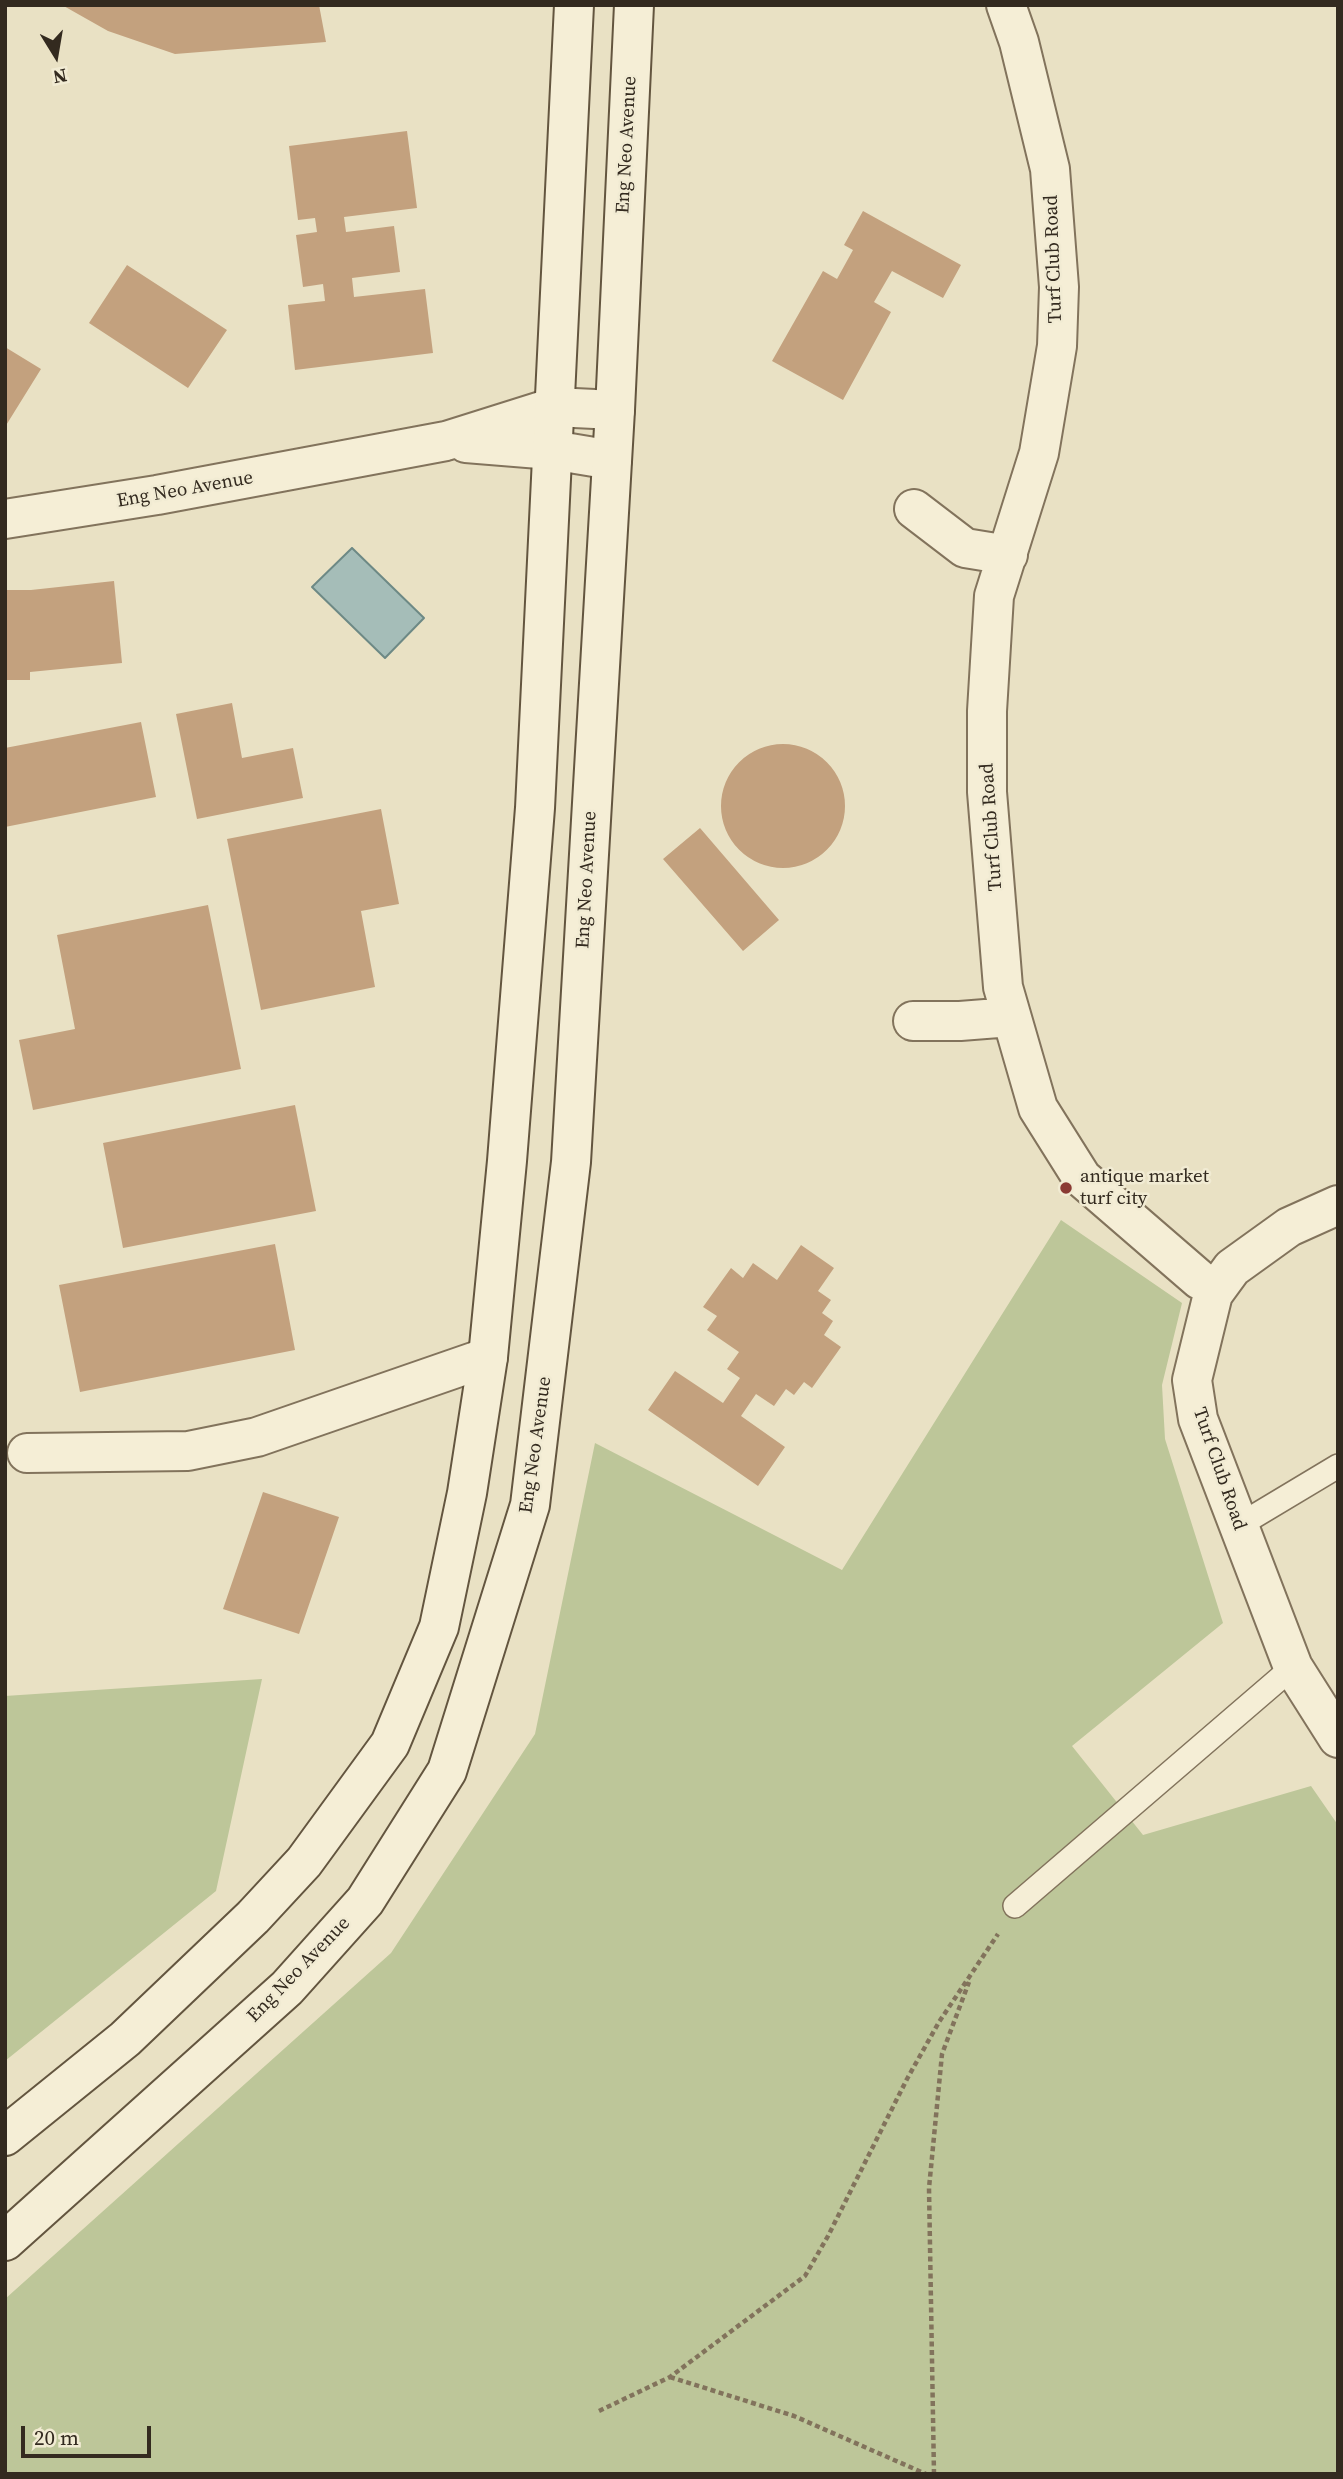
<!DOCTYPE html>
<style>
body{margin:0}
#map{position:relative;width:1343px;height:2479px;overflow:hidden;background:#e9e1c4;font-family:"Source Serif 4",serif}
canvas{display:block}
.frame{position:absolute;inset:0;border:7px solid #332a1f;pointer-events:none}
.north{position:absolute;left:21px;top:21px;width:70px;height:70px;-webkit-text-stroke:5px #f1ebd3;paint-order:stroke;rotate:169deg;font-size:19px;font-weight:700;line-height:28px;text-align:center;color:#332a1f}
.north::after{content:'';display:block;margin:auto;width:24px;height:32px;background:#332a1f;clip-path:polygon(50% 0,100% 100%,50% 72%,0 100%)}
.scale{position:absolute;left:21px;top:2426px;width:130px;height:32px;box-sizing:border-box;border:4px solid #332a1f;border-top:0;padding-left:9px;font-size:21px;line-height:24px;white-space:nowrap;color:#332a1f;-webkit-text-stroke:5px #f1ebd3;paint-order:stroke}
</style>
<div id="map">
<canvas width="1343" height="2479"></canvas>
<div class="frame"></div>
<div class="north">N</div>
<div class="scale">20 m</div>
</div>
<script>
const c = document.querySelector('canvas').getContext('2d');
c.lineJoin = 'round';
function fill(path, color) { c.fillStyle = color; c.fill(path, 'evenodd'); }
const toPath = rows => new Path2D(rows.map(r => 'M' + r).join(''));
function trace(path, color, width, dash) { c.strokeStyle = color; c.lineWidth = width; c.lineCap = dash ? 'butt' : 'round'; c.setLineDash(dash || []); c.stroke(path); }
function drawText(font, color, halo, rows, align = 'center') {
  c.font = font + ' "Source Serif 4",serif'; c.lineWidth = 5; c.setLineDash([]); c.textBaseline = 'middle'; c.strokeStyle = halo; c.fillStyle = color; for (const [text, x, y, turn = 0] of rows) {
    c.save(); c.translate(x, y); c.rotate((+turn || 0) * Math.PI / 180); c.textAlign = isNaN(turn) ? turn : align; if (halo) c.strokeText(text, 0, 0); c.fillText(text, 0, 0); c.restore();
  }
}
fill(toPath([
 [1061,1220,1182,1303,1162,1385,1165,1439,1223,1623,1072,1746,1143,1835,1311,1786,1338,1825,1338,2474,5,2474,5,2299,391,1953,535,1734,595,1443,842,1570],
 [262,1679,216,1891,5,2061,5,1696]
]), '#bdc699');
const water = toPath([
 [352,548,424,618,385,658,312,587,352,548]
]);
fill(water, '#a5bdb8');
trace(water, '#6d8985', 2);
fill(toPath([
 [62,5,319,5,326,42,175,54,108,31],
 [407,131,417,208,344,217,346,232,394,226,400,272,352,278,354,297,425,289,433,353,295,370,288,305,325,301,323,284,303,287,296,235,317,232,315,218,298,220,289,146],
 [863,211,961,265,943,298,892,271,874,302,891,312,843,400,772,361,823,271,837,279,853,250,844,245],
 [127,265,227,330,188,388,89,323],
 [5,347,41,369,5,427],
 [114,581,122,663,30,672,30,680,5,680,5,590,31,590],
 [232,703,242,758,293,748,303,798,197,819,176,714],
 [141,722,156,797,5,827,5,748],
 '721 806a62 62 0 1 1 124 0a62 62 0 1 1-124 0Z',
 [381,809,399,904,361,911,375,987,261,1010,227,839],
 [700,828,779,920,743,951,663,859],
 [208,905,241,1069,33,1110,19,1040,75,1029,57,935],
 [295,1105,316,1211,123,1248,103,1143],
 [275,1244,295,1350,80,1392,59,1285],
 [801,1245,834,1268,818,1291,831,1300,822,1313,833,1321,824,1335,841,1347,812,1388,804,1382,794,1395,786,1389,774,1406,756,1394,741,1416,785,1447,758,1486,648,1410,675,1371,723,1403,740,1378,727,1369,739,1352,707,1330,717,1316,703,1307,731,1268,743,1278,753,1263,777,1280],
 [263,1492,339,1517,299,1634,223,1609]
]), '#c3a17e');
const service = toPath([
 [1238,1526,1338,1466],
 [1015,1906,1293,1667]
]);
const minor = toPath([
 [1006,5,1019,42,1050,169,1059,287,1057,346,1039,453,994,596,987,711,987,792,1003,987,1038,1108,1082,1178,1200,1280],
 [466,443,552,450,612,460],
 [914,509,965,548,1008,555],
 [5,519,157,495,446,441,554,407,615,410],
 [913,1021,960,1021,1011,1017],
 [1338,1205,1289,1227,1232,1268,1213,1294,1192,1380,1198,1419,1293,1667,1338,1738],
 [27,1453,188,1451,257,1437,488,1357]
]);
const secondary = toPath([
 [5,2136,125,2039,253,1917,304,1862,390,1744,439,1627,467,1493,488,1357,507,1161,535,808,574,5],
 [5,2241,287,1988,365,1901,447,1771,530,1505,571,1162,615,410,634,5]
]);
trace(service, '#82735c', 26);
trace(minor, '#82735c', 42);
trace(secondary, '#63553f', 42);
trace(toPath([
 [670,2377,794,2416,926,2474],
 [599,2411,670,2377,805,2276,828,2236,907,2079,939,2022,998,1934],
 [934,2474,929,2188,942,2054,969,1982]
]), '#82735c', 4.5, [5, 3.5]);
trace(service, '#f5eed6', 23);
trace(minor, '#f5eed6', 38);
trace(secondary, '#f5eed6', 38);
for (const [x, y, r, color] of [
 [1066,1188,7,"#8a3a33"]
]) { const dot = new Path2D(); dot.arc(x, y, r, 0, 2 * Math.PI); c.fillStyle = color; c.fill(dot); trace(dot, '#f1ebd3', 2.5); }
drawText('19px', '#332a1f', '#f1ebd3', [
 ["Eng Neo Avenue",627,145,-87],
 ["Turf Club Road",1054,259,-92],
 ["Eng Neo Avenue",185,490,-10],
 ["Turf Club Road",992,827,-94],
 ["Eng Neo Avenue",587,880,-87],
 ["Eng Neo Avenue",536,1445,-82],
 ["Turf Club Road",1219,1469,71],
 ["Eng Neo Avenue",299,1970,-46]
]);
drawText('19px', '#332a1f', '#f1ebd3', [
 ["antique market",1080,1177],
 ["turf city",1080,1199]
], 'left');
</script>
